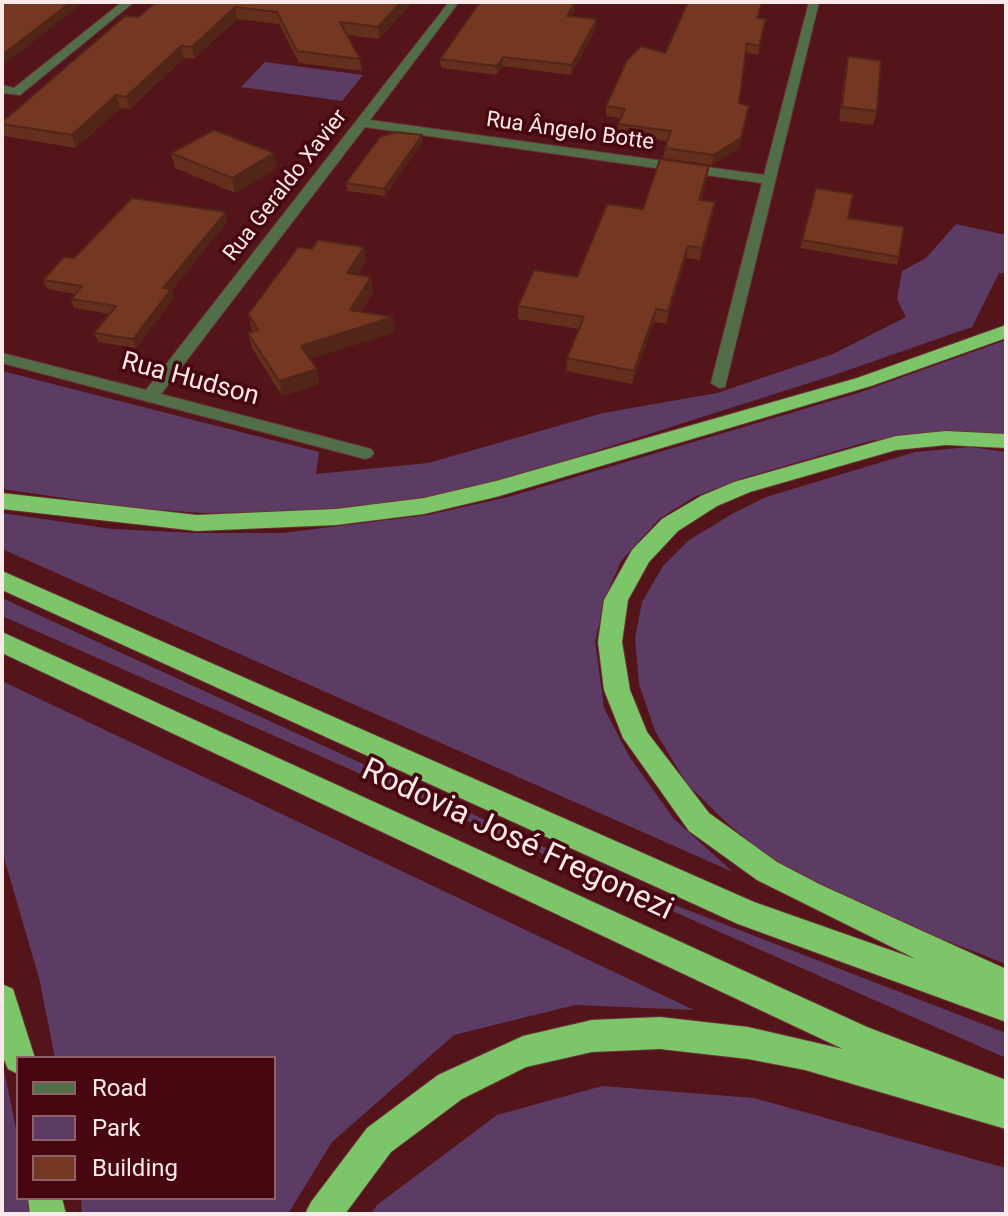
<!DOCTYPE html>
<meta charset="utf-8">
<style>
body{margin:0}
#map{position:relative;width:1008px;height:1216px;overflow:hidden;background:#53141a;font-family:Roboto,sans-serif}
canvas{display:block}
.frame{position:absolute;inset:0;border:4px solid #fae9e9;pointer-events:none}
.legend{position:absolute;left:16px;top:1056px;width:260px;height:144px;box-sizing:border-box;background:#470711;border:2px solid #8f6167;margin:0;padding:10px 14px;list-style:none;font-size:24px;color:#fae9e9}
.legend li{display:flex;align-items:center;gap:16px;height:40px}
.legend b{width:40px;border:2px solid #8f6167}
</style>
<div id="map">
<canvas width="1008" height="1216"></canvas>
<div class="frame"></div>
<ul class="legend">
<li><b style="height:10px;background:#516e49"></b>Road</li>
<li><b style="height:22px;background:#5c3c64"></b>Park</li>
<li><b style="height:22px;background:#743722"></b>Building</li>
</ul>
</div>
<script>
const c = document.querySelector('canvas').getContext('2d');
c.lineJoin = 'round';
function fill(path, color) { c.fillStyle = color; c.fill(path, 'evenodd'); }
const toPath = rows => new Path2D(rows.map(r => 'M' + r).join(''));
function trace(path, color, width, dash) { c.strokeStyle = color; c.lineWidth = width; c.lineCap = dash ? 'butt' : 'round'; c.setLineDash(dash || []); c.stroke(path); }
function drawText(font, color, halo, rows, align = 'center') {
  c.font = font + ' Roboto,sans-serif'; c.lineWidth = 7; c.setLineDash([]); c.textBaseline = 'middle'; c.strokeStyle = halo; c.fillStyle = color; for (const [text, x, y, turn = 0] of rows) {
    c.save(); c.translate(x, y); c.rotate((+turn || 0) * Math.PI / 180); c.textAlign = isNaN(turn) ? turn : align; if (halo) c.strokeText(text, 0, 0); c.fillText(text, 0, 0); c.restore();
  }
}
fill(toPath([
 [265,62,363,75,342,101,241,87],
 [956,224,1006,235,1006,273,999,273,972,327,831,376,495,483,424,499,336,512,202,513,133,508,2,489,2,371,319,452,316,474,428,463,603,413,717,393,833,354,906,317,897,299,902,271,926,258],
 [1006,340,1006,435,950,431,870,441,740,479,694,497,659,519,621,561,606,596,595,641,604,708,629,756,674,819,733,872,2,549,2,513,112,529,197,533,282,533,428,515,508,497,858,393],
 [970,447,1006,452,1006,964,883,916,777,863,729,825,687,784,655,731,639,684,635,638,642,602,663,566,689,540,732,514,766,497,915,452],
 [2,598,646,894,1006,1033,1006,1058,2,616],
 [2,681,694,1010,575,1005,454,1035,332,1142,288,1214,82,1214,81,1198,274,1198,274,1058,55,1058,39,978,2,851],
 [2,1061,18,1138,18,1198,30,1198,33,1214,2,1214],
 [602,1086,754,1098,1006,1168,1006,1214,371,1214,377,1205,497,1115]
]), '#5c3c64');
const minor = toPath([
 [122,2,134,2,20,95,2,93,2,85,14,88,122,2],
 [449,2,459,2,370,120,764,175,809,2,819,2,725,387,719,388,711,383,762,183,365,127,161,394,371,449,374,453,371,457,365,459,2,363,2,353,146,390,449,2]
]);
const highway = toPath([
 [1006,325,1006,338,871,386,496,497,424,514,336,525,197,531,2,509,2,493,197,515,336,509,424,498,496,481,857,378,1006,325],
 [946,431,1006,434,1006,448,946,445,896,450,750,492,717,506,678,531,649,562,628,600,622,642,630,690,647,732,709,813,777,862,819,884,1006,969,1006,1022,738,924,2,590,2,571,754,902,916,959,757,880,689,831,623,738,604,690,598,642,604,600,632,550,662,519,701,496,734,482,896,436,946,431],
 [2,632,867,1027,1006,1080,1006,1129,805,1070,748,1059,660,1049,592,1052,526,1067,462,1099,391,1152,345,1214,305,1214,311,1202,367,1128,438,1075,523,1036,592,1020,660,1017,748,1027,843,1049,2,653,2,632],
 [2,984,13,989,35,1058,18,1058,18,1074,8,1069,2,1055,2,984],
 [28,1198,62,1198,66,1214,30,1214,28,1198]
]);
trace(minor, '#6a3237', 2);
trace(highway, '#6a3237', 2);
fill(minor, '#516e49');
fill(highway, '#7cc568');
fill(toPath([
 [156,2,413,2,379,39,347,35,360,59,362,71,299,63,279,24,237,19,194,59,184,58,130,109,120,108,76,148,4,136,2,131,2,122],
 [575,2,575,10,571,16,596,28,571,75,503,66,497,75,441,68,440,59],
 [758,18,766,19,758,55,745,52,739,103,747,116,739,148,712,165,663,158,667,141,617,134,618,124,621,118,606,116,606,106,665,53],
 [848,56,877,111,873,125,839,121,845,70],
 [422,143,385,196,347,191,346,183],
 [171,153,277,168,235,193,175,168],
 [709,166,707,178,701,200,715,202,713,214,700,260,686,258,666,324,654,322,632,384,566,371,567,358,579,329,518,319,518,306,577,277,643,209],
 [816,188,848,218,899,257,897,265,800,248],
 [228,221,172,290,174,298,136,348,98,342,94,333,110,314,74,308,71,299,75,294,47,289,43,280,74,258],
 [366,262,357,275,371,277,373,292,361,312,395,332,310,359,317,369,319,384,282,396,252,348,248,333,252,331,248,314]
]), '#642f1d');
fill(toPath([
 [71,2,84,2,2,66,2,55],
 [401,2,413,2,379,39,378,27],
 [575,2,575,10,567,25,567,16],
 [235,7,237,19,194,59,192,47],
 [597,19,596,28,571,75,572,65],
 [181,46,184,58,130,109,126,97],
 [503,57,503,66,497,75,497,66],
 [116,95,120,108,76,148,72,135],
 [749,106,739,148,712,165,713,155],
 [422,135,422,143,385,196,384,189],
 [274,153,277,168,235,193,232,178],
 [709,166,707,178,697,212,699,200],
 [715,202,713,214,700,260,702,248],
 [226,212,228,221,172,290,174,298,136,348,133,339,163,288],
 [688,246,686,258,666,324,668,311],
 [364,247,366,262,349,288,347,273],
 [371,277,373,292,352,325,350,310],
 [656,309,654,322,632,384,634,371],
 [393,317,395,332,304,361,301,346],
 [317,369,319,384,282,396,279,381]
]), '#512618');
const building = toPath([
 [2,2,71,2,2,55,2,2],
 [156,2,401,2,378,27,340,22,360,59,297,51,277,12,235,7,192,47,181,46,126,97,116,95,72,135,2,124,2,122,125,16,138,17,156,2],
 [480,2,575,2,567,16,597,19,572,65,503,57,497,66,440,59,480,2],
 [688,2,762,2,757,18,766,19,759,46,747,43,739,103,749,106,741,138,713,155,665,148,671,131,618,124,625,109,606,106,627,60,641,46,665,53,688,2],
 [848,56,881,61,877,111,842,107,848,56],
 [214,130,274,153,232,178,171,153,214,130],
 [396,132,422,135,384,189,346,183,380,137,396,132],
 [660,159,709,166,699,200,715,202,702,248,688,246,668,311,656,309,634,371,567,358,584,317,518,306,534,270,577,277,607,204,643,209,660,159],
 [816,188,853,194,848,218,904,227,899,257,802,240,816,188],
 [132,198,226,212,163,288,171,289,133,339,94,333,116,306,71,299,82,286,43,280,64,257,74,258,132,198],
 [318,240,364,247,347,273,371,277,350,310,393,317,301,346,317,369,279,381,248,333,258,330,248,314,298,247,312,249,318,240]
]);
fill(building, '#743722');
trace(building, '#512618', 2);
drawText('22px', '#fae9e9', '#470711', [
 ["Rua Ângelo Botte",570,132,8],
 ["Rua Geraldo Xavier",286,186,-52]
]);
drawText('26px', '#fae9e9', '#470711', [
 ["Rua Hudson",190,380,15]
]);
drawText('32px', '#fae9e9', '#470711', [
 ["Rodovia José Fregonezi",517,841,25]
]);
</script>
